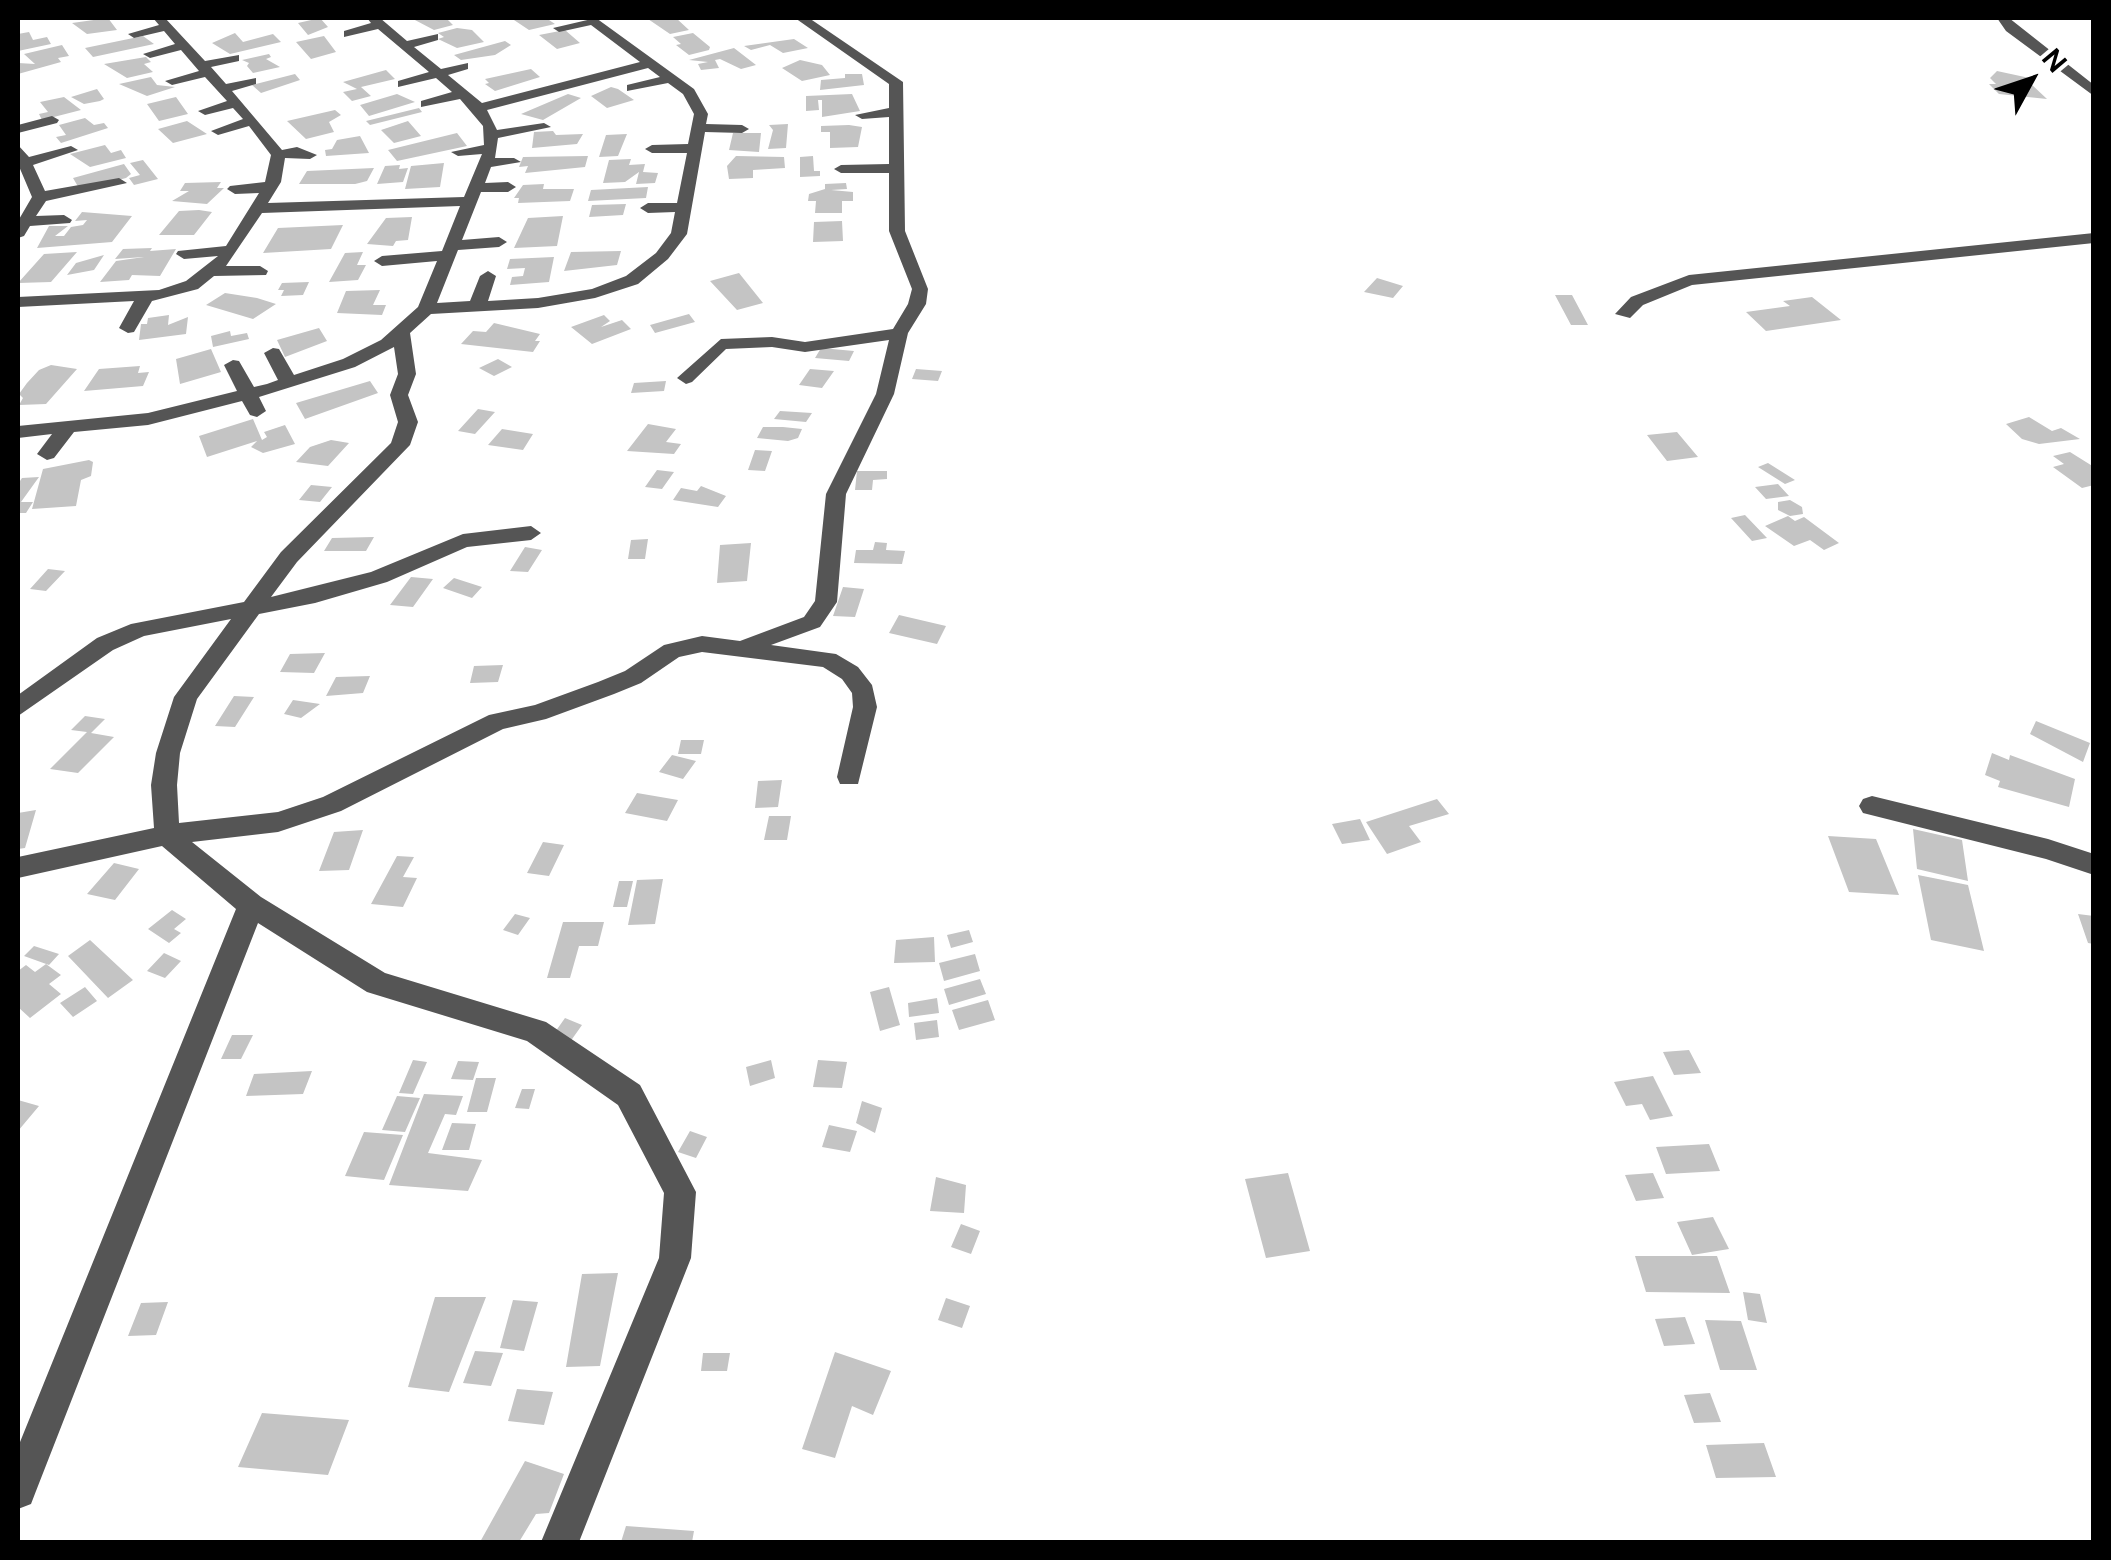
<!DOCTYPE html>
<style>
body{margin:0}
#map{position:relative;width:2111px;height:1560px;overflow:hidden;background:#fff;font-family:"DM Sans",sans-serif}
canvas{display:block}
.frame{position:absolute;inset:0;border:20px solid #000;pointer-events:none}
.north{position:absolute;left:1981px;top:30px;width:100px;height:100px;-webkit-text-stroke:8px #fff;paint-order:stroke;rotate:50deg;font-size:28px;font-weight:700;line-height:40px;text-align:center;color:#000}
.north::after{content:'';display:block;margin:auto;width:35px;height:45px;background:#000;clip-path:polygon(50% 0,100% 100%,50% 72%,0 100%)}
</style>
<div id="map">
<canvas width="2111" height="1560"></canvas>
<div class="frame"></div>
<div class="north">N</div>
</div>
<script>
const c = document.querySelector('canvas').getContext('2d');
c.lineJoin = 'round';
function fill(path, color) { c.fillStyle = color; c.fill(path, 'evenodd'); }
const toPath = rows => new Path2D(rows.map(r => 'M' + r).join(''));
fill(toPath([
 [108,18,117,30,87,34,72,23],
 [320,18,328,27,308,35,298,23],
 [446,18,453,25,434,30,413,19],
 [511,18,546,18,555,24,529,30],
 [676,18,689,30,670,34,648,19],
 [457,28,472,30,484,42,457,48,438,39,444,37,438,33],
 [565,30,580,43,557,49,539,35],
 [29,32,33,40,47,37,51,44,18,51,18,34],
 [235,33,243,42,273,34,281,42,230,54,212,43],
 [693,33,710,47,709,50,689,55,676,45,681,44,673,37],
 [143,36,154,44,93,57,85,48],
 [324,36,336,52,311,59,296,42],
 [794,39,808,48,783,53,770,45,751,50,744,46],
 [505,41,511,45,495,55,461,60,454,55],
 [62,45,69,56,58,58,61,62,18,74,18,63,35,64,24,54],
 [734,48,756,65,741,69,720,59,715,60,719,68,701,70,698,64,708,62,689,60],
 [269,54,271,57,266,59,280,67,253,73,247,66,249,63,242,60],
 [146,57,151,62,144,64,153,72,127,78,104,64],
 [800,60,822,65,830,75,802,81,782,68],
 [531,69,540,77,495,91,485,84,489,83,485,79],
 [386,70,395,79,361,87,371,96,352,101,343,92,357,89,343,82],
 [1997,71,2034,79,2030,83,2047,99,1999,94,1989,84,1996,84,1990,78],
 [295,74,300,80,261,93,252,85],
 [845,74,862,74,864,85,820,90,821,80,845,78],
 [151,77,157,85,175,87,147,96,119,84],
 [611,87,618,89,634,100,607,108,591,96],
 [97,89,104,99,100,101,84,104,71,97],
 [397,94,415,102,369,116,360,105],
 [568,94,581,98,543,120,521,114],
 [852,94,860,111,822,117,822,100,818,100,819,110,806,111,806,96],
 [64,97,81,110,42,120,39,114,48,112,40,102],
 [176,97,188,114,159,121,147,104],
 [419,108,422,112,370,125,366,121],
 [335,110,341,115,329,122,334,132,306,139,287,121],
 [85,118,94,125,104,123,108,128,61,143,56,137,66,135,59,125],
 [187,121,207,134,173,143,158,129],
 [408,121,421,136,394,143,381,130],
 [788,124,786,148,768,149,773,130,769,125],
 [849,125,862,127,858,147,830,148,830,132,821,132,821,126],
 [553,131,556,135,583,134,577,144,532,148,534,132],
 [457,133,467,146,397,161,388,150],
 [733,133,761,133,759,152,729,150],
 [627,134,618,156,599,157,606,135],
 [360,136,369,153,326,156,325,150,332,149,337,140],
 [105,145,111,153,121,150,126,158,90,167,70,154],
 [588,156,585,167,525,173,528,166,519,167,523,157],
 [736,156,784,157,785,168,753,170,753,178,729,179,727,166],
 [813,156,814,171,820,171,820,176,800,177,800,157],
 [631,159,629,165,645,164,643,172,658,173,655,183,636,184,639,172,625,182,603,183,609,160],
 [143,160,158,179,134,185,129,178,140,175,130,163],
 [444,163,440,187,405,189,411,166],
 [124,164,131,174,126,178,80,190,73,178],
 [400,165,399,169,408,168,403,182,377,184,385,166],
 [374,168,367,181,355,184,299,184,307,171],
 [221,182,217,188,224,188,207,204,172,201,189,191,180,191,185,183],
 [846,183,847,189,831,190,853,192,853,201,842,201,842,213,815,213,816,201,808,201,809,194,825,189,825,184],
 [544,184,543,189,574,189,570,201,518,203,519,198,514,198,523,185],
 [648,187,646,198,588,201,591,190],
 [626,204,623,215,589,217,592,205],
 [179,211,199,210,212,212,194,235,159,235],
 [82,212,132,216,112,242,37,248,49,226,68,226,55,236,64,236,71,227,83,225,87,220,75,221],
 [563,216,557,246,514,248,528,218],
 [412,217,408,240,396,241,393,246,367,244,386,218],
 [842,221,843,241,813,242,814,222],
 [343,225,331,249,263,253,278,228],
 [123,249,152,248,150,251,176,249,160,276,132,275,129,280,100,282,116,261,144,257,115,259],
 [621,251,617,265,564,271,571,252],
 [77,252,51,282,18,283,44,254],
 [363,252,357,265,366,265,358,280,329,282,345,253],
 [104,255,94,270,67,275,76,263],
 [554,257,549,282,510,285,512,277,523,276,525,268,507,269,510,259],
 [739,273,763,303,737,310,710,281],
 [1377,278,1403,286,1393,298,1364,292],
 [309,282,303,295,281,296,284,290,278,290,282,283],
 [380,290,373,305,386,305,382,315,337,313,346,291],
 [225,293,257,298,276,304,253,319,206,305],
 [1555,295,1572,295,1588,325,1571,325],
 [1812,297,1841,320,1766,331,1746,312,1790,306,1783,301],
 [689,314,695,322,655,333,650,325],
 [169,315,168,325,188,317,186,334,139,340,141,324,147,324,148,318],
 [604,315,610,321,601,327,622,320,631,329,592,344,571,327],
 [494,323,540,334,535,341,540,341,533,352,461,344,473,331,486,332],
 [319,328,327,341,285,357,277,340],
 [230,331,231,336,247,333,249,339,213,347,211,336],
 [821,348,854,351,849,361,815,358],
 [211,349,221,372,180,384,176,359],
 [498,359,512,367,494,376,479,368],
 [51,365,77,369,46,404,19,405,23,398,19,394,27,383,39,370],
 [140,366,138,373,149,372,143,386,84,391,99,369],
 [810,369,834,371,822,388,799,385],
 [916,369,942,371,938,381,912,379],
 [370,381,378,393,305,419,296,403],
 [666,381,664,391,631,393,634,383],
 [478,409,495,412,475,434,458,431],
 [780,411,812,413,806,422,774,419],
 [2029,417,2052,431,2061,428,2080,439,2039,444,2022,439,2006,424],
 [253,419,262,440,267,437,264,432,285,425,295,444,263,453,251,447,257,441,207,457,199,436],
 [648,424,676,429,666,442,681,444,674,454,627,451],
 [763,427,783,427,802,429,798,438,788,441,757,438],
 [502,429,533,434,523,450,488,445],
 [1677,432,1698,457,1667,461,1647,435],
 [331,440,349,443,328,466,296,462,310,447],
 [755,450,772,451,765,471,748,470],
 [2070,452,2094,467,2094,485,2082,488,2053,467,2064,464,2053,456],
 [89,460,93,462,91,476,81,480,76,506,32,509,43,469],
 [1768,463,1795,480,1785,484,1758,467],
 [657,470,674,472,662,489,645,487],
 [857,471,887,471,887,479,873,480,872,490,855,490],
 [39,477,21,502,33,502,26,513,18,513,18,484,22,478],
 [1778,484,1789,496,1766,499,1755,487],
 [311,485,332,487,320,502,299,500],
 [701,486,726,496,718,507,673,500,681,488,697,491],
 [1790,500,1802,507,1803,514,1790,516,1778,510,1778,502],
 [1745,515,1767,538,1752,541,1731,518],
 [1788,516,1795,521,1804,517,1839,543,1824,550,1810,540,1794,546,1765,526],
 [374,537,366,551,324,551,332,538],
 [648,539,645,559,628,559,631,540],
 [875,542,887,543,886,550,905,551,902,564,854,563,856,550,873,550],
 [751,543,747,581,717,583,720,545],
 [525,547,542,550,528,572,510,571],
 [48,569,65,571,46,591,30,589],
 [411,577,433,579,413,607,390,605],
 [454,578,482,587,472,598,443,588],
 [843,587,864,589,855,617,833,616],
 [899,615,946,626,937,644,889,633],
 [325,653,314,673,280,672,290,654],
 [503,665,498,682,470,683,474,666],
 [370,676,363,693,326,696,336,677],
 [234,696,254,697,235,727,215,726],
 [293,700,320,704,301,718,284,714],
 [85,716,105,719,91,733,114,737,78,773,50,769,87,732,71,730],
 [2036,721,2090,743,2083,762,2030,734],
 [681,740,704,740,701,754,678,754],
 [1992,753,2009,760,2010,755,2075,779,2069,807,1998,787,2000,781,1985,775],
 [672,755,696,761,683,779,659,772],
 [782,780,778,807,755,808,758,781],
 [637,793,678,800,667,821,625,813],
 [1437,799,1449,814,1409,826,1421,842,1387,854,1366,822],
 [36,810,25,848,18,849,18,813],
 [769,816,791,816,787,840,764,840],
 [1360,819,1370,840,1342,844,1332,824],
 [1913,829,1962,840,1968,881,1917,869],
 [363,830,349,870,319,871,334,832],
 [1828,836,1876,839,1899,895,1849,892],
 [543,842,564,845,549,876,527,873],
 [397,856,414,857,403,877,417,878,403,907,371,904],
 [114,863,139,869,115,900,87,894],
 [1918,875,1968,885,1984,951,1931,940],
 [663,879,655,924,628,925,637,880],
 [619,881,633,881,627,907,613,907],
 [172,910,186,919,174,929,181,933,169,943,148,929],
 [515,914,530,918,518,935,503,930],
 [2078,914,2094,916,2094,944,2088,943],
 [563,922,604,922,598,946,579,946,570,978,547,978],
 [969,930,973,942,951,948,947,935],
 [934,937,935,962,894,963,896,940],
 [90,940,133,980,108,998,68,956],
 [34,946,59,954,49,965,24,956],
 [164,953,181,961,165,978,147,971],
 [975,954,980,971,944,981,939,963],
 [46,964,61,975,49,984,61,994,30,1018,18,1007,18,971,26,965,35,972],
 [980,979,986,994,949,1005,944,989],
 [85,987,97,1001,73,1017,60,1003],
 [889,987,900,1025,880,1031,870,992],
 [937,998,939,1013,909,1017,908,1003],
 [988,1000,995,1020,959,1030,952,1010],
 [565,1018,582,1025,570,1042,553,1035],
 [937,1020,939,1037,916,1040,914,1023],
 [232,1035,253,1035,241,1059,221,1059],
 [1689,1050,1701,1073,1674,1075,1663,1052],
 [413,1060,427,1062,413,1094,399,1093],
 [771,1060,775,1078,750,1086,746,1067],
 [818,1060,847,1062,842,1088,813,1087],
 [458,1061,479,1062,473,1080,451,1079],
 [312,1071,303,1094,246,1096,254,1074],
 [1653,1076,1673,1116,1650,1120,1642,1104,1626,1106,1614,1082],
 [476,1078,496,1078,487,1112,467,1112],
 [522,1089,535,1089,529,1109,515,1108],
 [424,1094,463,1096,456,1115,445,1114,428,1153,482,1160,468,1191,389,1185],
 [397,1096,420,1098,405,1132,382,1130],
 [18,1100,39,1106,18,1131],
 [862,1101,882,1108,875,1133,856,1123],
 [452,1123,476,1124,469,1150,442,1150],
 [829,1125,857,1131,850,1152,822,1147],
 [690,1131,707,1137,696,1158,678,1152],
 [364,1132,403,1135,384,1180,345,1176],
 [1709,1144,1720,1171,1666,1174,1656,1147],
 [1288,1173,1310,1251,1266,1258,1245,1179],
 [1653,1173,1664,1198,1636,1201,1625,1175],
 [936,1177,966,1185,964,1213,930,1211],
 [1713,1217,1729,1249,1692,1255,1677,1222],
 [961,1224,980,1231,971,1254,951,1247],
 [1635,1256,1717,1256,1730,1293,1646,1292],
 [618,1273,600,1366,566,1367,582,1274],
 [1743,1292,1760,1294,1767,1323,1748,1320],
 [435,1297,486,1297,449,1392,408,1387],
 [946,1298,970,1306,962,1328,938,1320],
 [513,1300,538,1302,524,1351,500,1348],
 [168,1302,156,1335,128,1336,141,1303],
 [1685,1317,1695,1344,1664,1346,1655,1319],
 [1705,1320,1741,1321,1757,1370,1720,1370],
 [475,1351,503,1353,491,1386,463,1383],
 [835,1352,891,1371,873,1415,852,1406,835,1458,802,1449],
 [703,1353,730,1353,727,1371,701,1371],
 [517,1389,553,1392,544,1425,508,1421],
 [1710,1393,1721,1422,1694,1423,1684,1395],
 [262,1413,349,1420,328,1475,238,1467],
 [1764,1443,1776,1477,1716,1478,1706,1445],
 [525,1461,564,1474,549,1513,536,1514,519,1542,480,1542],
 [626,1526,694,1531,692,1542,621,1542]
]), '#c4c4c4');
fill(toPath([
 [153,18,165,18,205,61,239,55,239,61,211,67,226,84,256,78,256,84,232,91,282,150,297,147,317,155,310,159,285,158,281,182,268,203,464,197,482,154,458,156,451,152,484,145,483,126,460,99,421,107,421,101,452,92,436,78,398,87,398,81,429,72,378,29,344,37,344,31,371,23,367,18,380,18,407,41,438,34,438,40,414,47,441,69,468,63,468,69,448,75,482,103,640,62,591,25,559,32,553,28,596,18,694,89,708,114,706,124,742,125,749,129,742,133,705,132,687,234,668,259,638,284,595,298,538,308,431,314,410,333,416,374,408,395,418,422,410,445,297,562,271,597,371,572,463,534,531,526,541,533,531,540,467,547,387,582,315,603,259,614,197,699,180,753,177,785,179,823,278,812,323,797,489,715,535,705,598,682,625,671,664,645,702,636,740,641,804,617,815,601,826,494,876,394,889,340,805,352,772,347,726,349,692,382,686,384,677,378,721,339,772,337,805,342,893,329,908,304,912,289,889,231,889,173,841,173,834,169,841,165,889,164,889,117,862,119,855,115,889,108,889,84,795,18,809,18,903,82,905,231,928,289,926,304,908,333,894,394,846,494,837,602,820,627,771,645,836,654,858,667,872,685,877,707,858,784,840,784,837,777,853,707,852,693,842,679,823,667,702,652,679,657,641,683,614,694,546,719,503,729,341,811,278,832,192,842,261,897,385,973,546,1022,640,1085,696,1192,691,1258,579,1542,541,1542,659,1258,664,1193,618,1105,527,1041,367,992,258,923,36,1491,31,1504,18,1509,18,1447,236,909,162,846,18,878,18,857,154,828,151,785,156,753,174,697,231,619,144,636,113,650,18,716,18,695,97,638,131,624,244,602,281,552,391,443,398,422,390,395,398,374,394,347,355,367,259,397,266,411,257,417,250,415,242,401,148,425,74,432,54,458,47,460,37,454,52,434,18,438,18,426,148,413,237,391,224,365,233,360,239,361,254,387,267,384,278,380,264,353,273,348,279,349,294,375,343,359,381,340,418,307,437,261,382,266,374,261,382,256,442,251,460,206,262,213,226,266,260,266,268,271,266,275,214,276,198,289,152,301,134,332,128,333,119,328,134,301,18,307,18,297,159,290,186,281,218,256,184,259,176,254,178,251,226,246,259,193,235,194,227,189,230,186,265,182,271,155,249,126,218,135,211,131,243,119,233,108,205,115,198,111,227,101,205,77,172,85,165,81,199,71,181,50,150,58,143,54,175,44,164,31,134,38,128,34,159,25,153,18],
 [648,68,660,77,627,85,627,91,668,83,683,94,694,114,688,144,652,145,645,149,652,153,687,153,677,203,648,203,640,208,648,213,675,212,671,233,656,253,626,276,592,289,538,298,488,301,496,276,488,271,480,276,470,301,437,303,458,250,499,247,507,242,499,237,462,240,481,192,508,192,516,187,508,182,485,183,491,167,521,162,514,158,495,158,498,138,551,127,544,123,497,130,487,110,648,68],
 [1997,18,2009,18,2094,85,2094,96,2006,31,1997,18],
 [52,116,59,120,57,123,18,133,18,125,52,116],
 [18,145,29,157,71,146,78,150,33,165,45,191,119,178,127,183,46,201,36,216,64,215,72,220,70,223,30,226,24,236,18,238,18,221,32,197,18,164,18,145],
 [2094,233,2094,243,1692,285,1643,305,1630,318,1615,314,1631,297,1689,275,2094,233],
 [1872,796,2048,839,2094,854,2094,875,2046,859,1863,813,1859,806,1863,799,1872,796]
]), '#555');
</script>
